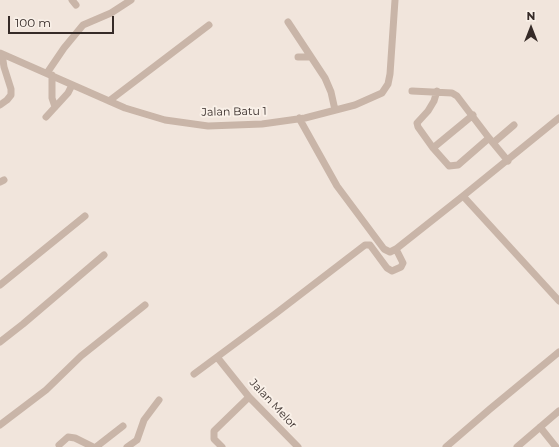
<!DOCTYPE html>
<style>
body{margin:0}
#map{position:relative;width:559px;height:447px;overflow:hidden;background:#f1e5dc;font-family:Montserrat,sans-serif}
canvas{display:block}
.north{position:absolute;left:511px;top:8px;width:40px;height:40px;-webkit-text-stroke:3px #f9f0e8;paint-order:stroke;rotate:0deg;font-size:11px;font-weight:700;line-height:16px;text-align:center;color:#362b28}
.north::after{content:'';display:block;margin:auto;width:14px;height:18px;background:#362b28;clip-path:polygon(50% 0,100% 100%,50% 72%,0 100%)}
.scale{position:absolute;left:8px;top:16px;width:106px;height:18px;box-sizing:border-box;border:2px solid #362b28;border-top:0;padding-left:5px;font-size:12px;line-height:14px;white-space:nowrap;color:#362b28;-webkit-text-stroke:3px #f9f0e8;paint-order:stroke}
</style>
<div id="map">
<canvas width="559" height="447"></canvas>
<div class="north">N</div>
<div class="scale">100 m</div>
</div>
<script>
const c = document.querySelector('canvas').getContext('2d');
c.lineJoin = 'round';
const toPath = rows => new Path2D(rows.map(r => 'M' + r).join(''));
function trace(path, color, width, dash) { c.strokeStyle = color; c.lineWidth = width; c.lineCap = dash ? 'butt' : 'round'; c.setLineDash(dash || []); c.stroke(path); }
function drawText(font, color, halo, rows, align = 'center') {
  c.font = font + ' Montserrat,sans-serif'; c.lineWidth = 4; c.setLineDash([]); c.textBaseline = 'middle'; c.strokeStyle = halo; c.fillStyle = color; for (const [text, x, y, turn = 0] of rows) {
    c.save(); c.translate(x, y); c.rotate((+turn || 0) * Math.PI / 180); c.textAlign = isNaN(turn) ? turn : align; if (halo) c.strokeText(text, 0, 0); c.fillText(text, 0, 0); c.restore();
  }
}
trace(toPath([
 [72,0,76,5],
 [288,22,325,78,331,92,335,110],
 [0,53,125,108,165,120,208,126,262,124,305,118,355,105,382,93,388,84,390,74,395,0],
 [298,57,310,57],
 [47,73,64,48,83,25,111,13,131,0],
 [52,75,52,98,55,107],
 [412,91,452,93,457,96,489,138,508,161],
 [437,91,434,101,428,111,417,123,418,127,433,148,449,166,458,165,489,138],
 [109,101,209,25],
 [0,105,7,100,11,95,11,89,4,67,2,54],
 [46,117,68,93,72,85],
 [299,118,337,186,384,249,390,252,396,249,463,196,559,118],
 [493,143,514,125],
 [433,148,473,115],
 [0,182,4,180],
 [463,196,559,301],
 [0,285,85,216],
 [0,342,23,324,104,255],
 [217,357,249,397,298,447],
 [194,374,275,314,365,245,370,245,387,268,392,271,401,267,403,263,396,249],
 [0,425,46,390,81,356,145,305],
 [540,427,556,447],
 [59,445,68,437,75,438,93,447],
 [96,447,123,426],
 [127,447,137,440,144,420,159,400],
 [222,447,214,439,214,431,249,397],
 [446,447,490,409,559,352],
 [517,447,559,411]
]), '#c9b5a8', 7);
drawText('11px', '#362b28', '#f9f0e8', [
 ["Jalan Batu 1",234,112,-1],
 ["Jalan Melor",273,404,47]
]);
</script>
